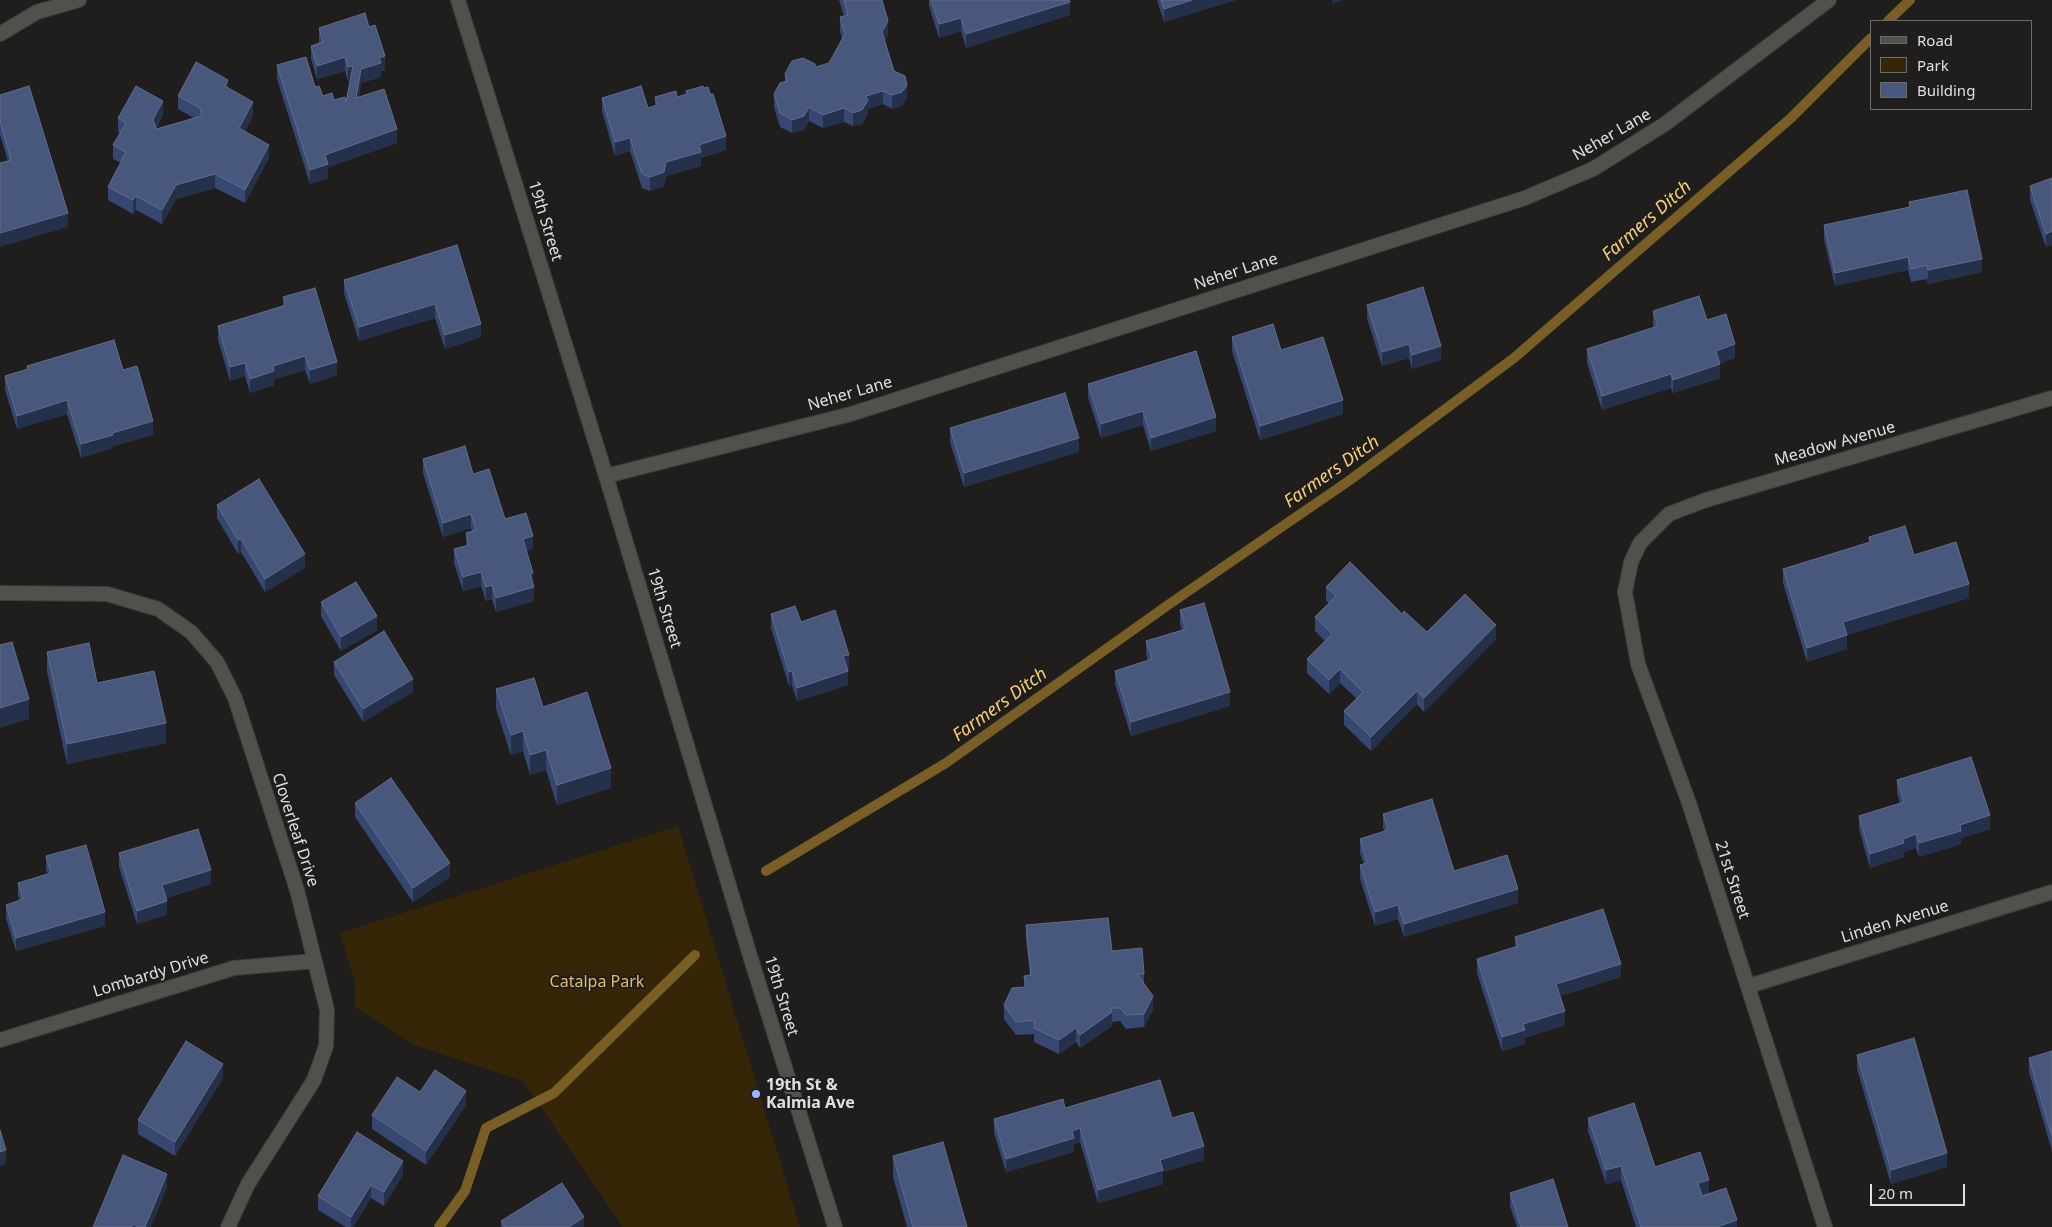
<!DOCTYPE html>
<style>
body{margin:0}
#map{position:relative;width:2052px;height:1227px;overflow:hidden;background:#1f1e1c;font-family:"Noto Sans",sans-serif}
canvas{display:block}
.legend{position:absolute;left:1870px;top:20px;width:162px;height:90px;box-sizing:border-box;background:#1f1e1c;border:1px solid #6c6b6a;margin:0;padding:6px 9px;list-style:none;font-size:15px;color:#e0dfde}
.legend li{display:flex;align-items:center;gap:10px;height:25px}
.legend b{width:25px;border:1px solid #6c6b6a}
.scale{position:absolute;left:1870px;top:1184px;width:95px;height:22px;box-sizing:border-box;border:2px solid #e0dfde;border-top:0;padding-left:6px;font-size:15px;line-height:18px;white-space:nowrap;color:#e0dfde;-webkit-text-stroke:4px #1f1e1c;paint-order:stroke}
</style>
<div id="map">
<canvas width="2052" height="1227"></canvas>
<ul class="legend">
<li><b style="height:6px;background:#51504d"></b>Road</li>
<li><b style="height:14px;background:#342607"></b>Park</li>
<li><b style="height:14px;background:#48587d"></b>Building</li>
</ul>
<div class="scale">20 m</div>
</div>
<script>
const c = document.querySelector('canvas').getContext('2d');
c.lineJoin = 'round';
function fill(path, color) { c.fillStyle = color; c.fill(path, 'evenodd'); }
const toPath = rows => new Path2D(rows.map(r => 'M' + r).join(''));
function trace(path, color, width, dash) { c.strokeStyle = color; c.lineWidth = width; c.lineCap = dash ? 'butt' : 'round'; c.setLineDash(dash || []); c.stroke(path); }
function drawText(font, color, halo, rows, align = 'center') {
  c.font = font + ' "Noto Sans",sans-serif'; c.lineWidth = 4; c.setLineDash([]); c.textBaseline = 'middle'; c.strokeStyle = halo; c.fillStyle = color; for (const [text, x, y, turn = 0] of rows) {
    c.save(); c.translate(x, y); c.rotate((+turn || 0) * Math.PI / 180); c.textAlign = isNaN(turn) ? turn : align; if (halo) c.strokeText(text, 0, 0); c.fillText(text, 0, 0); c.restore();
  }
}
fill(toPath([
 [678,826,800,1227,623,1227,523,1081,414,1045,355,1007,355,983,340,933]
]), '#342607');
trace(toPath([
 [1888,21,1910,0],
 [766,871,946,763,1168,605,1350,480,1514,358,1791,118,1871,38],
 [439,1227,465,1191,486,1128,554,1093,695,955]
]), '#795f25', 10);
const minor = toPath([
 [0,34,37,12,79,0],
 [606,476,851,414,1525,198,1593,169,1665,124,1829,0],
 [0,593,107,594,158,609,191,632,217,662,235,698,297,890,327,1010,326,1046,314,1080,248,1184,228,1227],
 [1749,986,2052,892],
 [0,1040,234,968,315,961],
 [1825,1227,1689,803,1638,664,1625,592,1631,562,1640,543,1669,514,1706,500,2052,398]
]);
const tertiary = toPath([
 [458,0,606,476,751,959,835,1227]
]);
trace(minor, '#3d3c3a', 16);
trace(tertiary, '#3d3c3a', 16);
trace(minor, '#51504d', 14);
trace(tertiary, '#51504d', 14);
fill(toPath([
 [839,0,882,0,888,34,885,41,894,71,907,98,902,106,892,109,883,104,868,109,868,114,862,124,853,126,844,122,823,128,809,121,804,130,792,133,780,127,774,107,774,94,785,81,785,74,816,67,829,63,842,39,840,31,840,17,844,16],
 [929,0,1069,0,1070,15,966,48,961,31,939,38,929,6],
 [1157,0,1236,0,1164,22],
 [369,27,385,70,381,71,381,77,361,83,359,97,397,143,328,167,328,178,310,184,277,79,277,65,315,87,323,96,334,100,346,102,350,80,348,81,345,71,317,79,311,59,311,46,319,43,319,28],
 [228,88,253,116,245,131,269,158,245,203,215,188,176,199,162,224,136,210,133,214,108,200,108,187,121,163,113,159,113,145,120,133,118,132,118,118,163,114,156,129,194,118,178,109,178,96],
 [686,91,726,150,701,158,701,166,666,176,664,186,650,191,642,188,630,151,615,156,602,111,602,98,648,108,655,106,655,97,677,97,686,94],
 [0,95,68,227,8,161,0,135],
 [2052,178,2052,245,2046,247,2030,200,2030,186],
 [1909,202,1982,272,1928,284,1927,279,1911,282,1908,270,1835,286,1824,239,1824,225,1909,207],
 [457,245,481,337,445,349,435,318,359,341,344,293,344,280],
 [283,297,337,375,310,384,305,370,274,379,274,385,250,393,245,376,230,381,218,340,218,326,283,306],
 [1367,305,1441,360,1412,369,1409,358,1382,366,1367,318],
 [1653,311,1707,320,1735,358,1720,363,1720,378,1673,393,1671,388,1602,410,1587,363,1587,349,1654,327,1653,325],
 [1232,337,1281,350,1343,414,1260,440,1232,351],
 [27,366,123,370,153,435,113,446,113,448,81,458,67,414,17,429,5,390,5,376,27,370],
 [1088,384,1216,431,1151,451,1143,425,1101,438,1088,397],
 [950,428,1079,452,964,487,950,442],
 [423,459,473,474,505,519,533,549,526,551,533,584,534,601,496,612,492,599,486,601,481,586,463,591,454,563,454,549,466,546,466,533,472,531,471,528,443,537,423,473],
 [217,505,305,568,265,592,241,552,238,554,217,518],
 [1869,537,1914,555,1969,598,1847,635,1847,649,1807,662,1783,583,1783,569,1869,543],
 [1326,587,1402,614,1427,632,1496,639,1424,712,1417,704,1371,751,1344,725,1344,711,1357,699,1340,683,1329,694,1307,673,1307,659,1325,641,1315,631,1315,617,1329,603,1326,601],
 [321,602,377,630,341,651,321,616],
 [1180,610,1230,706,1131,736,1115,684,1115,671,1148,661,1146,654,1146,641,1182,630,1180,624],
 [771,614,801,622,849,668,848,669,848,685,797,701,792,685,789,686,771,628],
 [47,652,97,683,166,743,67,764,47,672],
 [334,662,413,692,363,722,334,675],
 [496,689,543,707,611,788,557,805,546,770,530,775,523,751,511,755,496,709],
 [1897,780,1990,829,1961,838,1961,844,1919,857,1916,848,1904,852,1904,857,1870,868,1859,829,1859,816,1900,803,1897,793],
 [355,803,450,877,413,902,355,817],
 [1383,814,1454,871,1518,903,1404,937,1398,919,1375,926,1360,879,1360,865,1364,864,1360,853,1360,839,1385,832,1383,828],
 [119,853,211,884,166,898,167,915,137,924,119,867],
 [46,856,105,926,16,951,6,918,6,905,20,901,18,896,18,883,48,874,46,870],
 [1026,925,1112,951,1144,974,1144,985,1153,1010,1144,1027,1126,1029,1120,1021,1112,1022,1112,1026,1080,1048,1076,1042,1059,1054,1034,1042,1034,1034,1016,1035,1004,1019,1004,1005,1024,987,1024,976,1030,975,1026,939],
 [1515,937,1621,977,1560,996,1565,1025,1525,1038,1525,1044,1502,1051,1477,973,1477,959,1515,947],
 [2052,1051,2052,1151,2029,1072,2029,1058],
 [1857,1055,1947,1167,1891,1184,1857,1069],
 [223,1078,175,1156,138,1134,138,1120],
 [420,1092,466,1105,426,1165,372,1129,372,1115],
 [1065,1108,1172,1118,1204,1160,1163,1172,1163,1184,1098,1203,1080,1142,1074,1144,1074,1152,1006,1172,994,1133,994,1119],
 [1588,1118,1655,1167,1709,1193,1737,1227,1636,1227,1621,1180,1606,1184,1588,1131],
 [893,1156,967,1227,907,1227,893,1177],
 [403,1175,384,1206,371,1198,353,1227,346,1227,318,1210,318,1196],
 [1510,1193,1568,1227,1517,1227,1510,1206],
 [501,1221,584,1227,501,1227]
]), '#364771');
fill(toPath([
 [1192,0,1236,0,1164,22,1164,9],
 [1332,0,1344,0,1332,4],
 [1070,2,1070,15,966,48,966,34],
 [961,18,961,31,939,38,939,24],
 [888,21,888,34,882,46,882,32],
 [385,56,385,70,381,71,381,77,361,83,356,112,356,98,361,69,379,58],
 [345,57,345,71,317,79,317,66],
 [353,66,353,80,348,81,348,67],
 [228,80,228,93,225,86],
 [907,85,907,98,902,106,892,109,892,95],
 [883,91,883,104,868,109,868,114,862,124,853,126,853,113,866,96],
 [163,101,163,114,153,133,153,119],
 [253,102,253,116,239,142,239,128],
 [809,107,809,121,804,130,792,133,792,120],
 [844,108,844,122,823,128,823,115],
 [397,129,397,143,328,167,328,178,310,184,310,170,325,155],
 [726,136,726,150,701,158,701,166,666,176,664,186,650,191,650,177,666,162,699,145],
 [630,138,630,151,615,156,615,142],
 [269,145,269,158,245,203,245,190],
 [215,174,215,188,176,199,162,224,162,210,176,185],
 [136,196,136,210,133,214,133,200],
 [68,213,68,227,0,247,0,233],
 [2052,231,2052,245,2046,247,2046,234],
 [1908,257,1908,270,1835,286,1835,273],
 [1982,259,1982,272,1928,284,1928,270],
 [435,304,435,318,359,341,359,327],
 [481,324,481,337,445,349,445,335],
 [1409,344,1409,358,1382,366,1382,352],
 [1735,344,1735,358,1716,365,1716,351],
 [1441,346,1441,360,1412,369,1412,355],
 [305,356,305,370,274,379,274,385,250,393,250,379,273,366],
 [337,362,337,375,310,384,310,370],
 [245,363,245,376,230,381,230,367],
 [1720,364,1720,378,1673,393,1673,380],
 [1671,374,1671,388,1602,410,1602,396],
 [67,400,67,414,17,429,17,416],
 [1343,400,1343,414,1260,440,1260,426],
 [1143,411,1143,425,1101,438,1101,424],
 [1216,417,1216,431,1151,451,1151,438],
 [153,421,153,435,113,446,113,448,81,458,81,444,112,433],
 [1079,438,1079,452,964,487,964,473],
 [471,514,471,528,443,537,443,523],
 [533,536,533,549,523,553,523,539],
 [241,539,241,552,238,554,238,540],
 [305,554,305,568,265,592,265,579],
 [481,572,481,586,463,591,463,577],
 [533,573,533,586,530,574],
 [1969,584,1969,598,1843,636,1843,622],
 [492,585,492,599,486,601,486,587],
 [534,587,534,601,496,612,496,598],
 [377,616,377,630,341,651,341,637],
 [1496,625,1496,639,1424,712,1424,698],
 [1847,635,1847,649,1807,662,1807,648],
 [849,655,849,668,843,670,843,656],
 [1340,669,1340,683,1329,694,1329,680],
 [792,671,792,685,789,686,789,672],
 [848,671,848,685,797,701,797,688],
 [413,679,413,692,363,722,363,709],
 [1417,691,1417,704,1371,751,1371,737],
 [1230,692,1230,706,1131,736,1131,722],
 [29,699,29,719,0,728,0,708],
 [166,723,166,743,67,764,67,744],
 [523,731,523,751,511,755,511,735],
 [546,750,546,770,530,775,530,755],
 [611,768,611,788,557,805,557,785],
 [1990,815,1990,829,1961,838,1961,844,1919,857,1919,843,1960,825],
 [1916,834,1916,848,1904,852,1904,857,1870,868,1870,854,1903,839],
 [450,863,450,877,413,902,413,888],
 [211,870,211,884,162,899,162,885],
 [1518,889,1518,903,1404,937,1404,924],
 [167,901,167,915,137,924,137,911],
 [1398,905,1398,919,1375,926,1375,912],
 [105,912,105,926,16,951,16,938],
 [1621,964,1621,977,1556,997,1556,984],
 [1153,996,1153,1010,1144,1027,1144,1014],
 [1565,1011,1565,1025,1525,1038,1525,1044,1502,1051,1502,1037,1523,1024],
 [1112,1012,1112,1026,1080,1048,1080,1035],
 [1076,1028,1076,1042,1059,1054,1059,1040],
 [223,1064,223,1078,175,1156,175,1142],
 [466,1091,466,1105,426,1165,426,1151],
 [1080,1128,1080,1142,1074,1144,1074,1152,1006,1172,1006,1159,1072,1131],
 [1204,1146,1204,1160,1163,1172,1163,1184,1098,1203,1098,1190,1160,1160],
 [6,1150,6,1164,0,1166,0,1152],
 [1947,1153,1947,1167,1891,1184,1891,1170],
 [403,1161,403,1175,384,1206,384,1192],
 [1621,1166,1621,1180,1606,1184,1606,1170],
 [167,1174,167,1188,151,1227,145,1227],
 [1709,1180,1709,1193,1698,1197,1698,1183],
 [371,1185,371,1198,353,1227,351,1227,351,1217],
 [584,1217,584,1227,569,1227],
 [1737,1220,1737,1227,1717,1227]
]), '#25304a');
const building = toPath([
 [844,0,882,0,888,21,882,32,894,71,905,76,907,85,902,92,892,95,883,91,866,96,868,100,862,110,853,113,844,108,823,115,809,107,804,116,792,120,780,113,774,94,780,83,787,81,785,74,792,61,803,58,815,64,816,67,829,63,845,34,840,17,848,15,844,0],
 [931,0,1069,0,1070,2,966,34,961,18,939,24,931,0],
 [1161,0,1192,0,1164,9,1161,0],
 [365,13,369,27,375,25,385,56,379,58,381,63,361,69,356,98,384,89,397,129,325,155,328,164,310,170,277,65,306,57,315,87,319,86,323,96,332,93,334,100,345,97,346,102,353,66,348,67,345,57,317,66,311,46,323,42,319,28,365,13],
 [196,62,228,80,225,86,253,102,239,128,269,145,245,190,215,174,176,185,162,210,136,196,133,200,108,187,126,152,113,145,126,123,118,118,136,86,163,101,153,119,156,129,202,116,200,108,178,96,196,62],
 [29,86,68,213,0,233,0,163,11,160,0,121,0,95,29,86],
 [641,86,648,108,657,105,655,97,676,91,677,97,687,94,686,91,703,86,704,88,708,87,710,94,713,94,726,136,699,145,701,152,666,162,664,172,650,177,642,174,630,138,615,142,602,98,641,86],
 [2052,178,2052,231,2046,234,2030,186,2052,178],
 [1967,190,1982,259,1928,270,1927,265,1911,269,1908,257,1835,273,1824,225,1910,207,1909,202,1967,190],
 [457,245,481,324,445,335,435,304,359,327,344,280,457,245],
 [1423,287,1441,346,1412,355,1409,344,1382,352,1367,305,1423,287],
 [315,288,337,362,310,370,305,356,273,366,274,371,250,379,245,363,230,367,218,326,286,305,283,297,315,288],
 [1699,296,1707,320,1726,314,1735,344,1716,351,1720,364,1673,380,1671,374,1602,396,1587,349,1658,326,1653,311,1699,296],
 [1273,324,1281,350,1323,337,1343,400,1260,426,1232,337,1273,324],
 [114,340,123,370,137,366,153,421,112,433,113,435,81,444,67,400,17,416,5,376,28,369,27,366,114,340],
 [1196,351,1216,417,1151,438,1143,411,1101,424,1088,384,1196,351],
 [1065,393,1079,438,964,473,950,428,1065,393],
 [465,446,473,474,489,469,505,519,526,513,533,536,523,539,533,573,530,574,534,587,496,598,492,585,486,587,481,572,463,577,454,549,469,545,466,533,476,530,471,514,443,523,423,459,465,446],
 [259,479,305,554,265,579,241,539,238,540,217,505,259,479],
 [1905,526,1914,555,1956,542,1969,584,1843,622,1847,635,1807,648,1783,569,1870,542,1869,537,1905,526],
 [1350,562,1402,614,1404,611,1427,632,1465,594,1496,625,1424,698,1417,691,1371,737,1344,711,1363,692,1340,669,1329,680,1307,659,1332,634,1315,617,1336,596,1326,587,1350,562],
 [356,582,377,616,341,637,321,602,356,582],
 [1204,603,1230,692,1131,722,1115,671,1152,659,1146,641,1186,629,1180,610,1204,603],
 [795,606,801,622,835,610,849,655,843,656,848,671,797,688,792,671,789,672,771,614,795,606],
 [384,631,413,679,363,709,334,662,384,631],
 [12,642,29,699,0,708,0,645,12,642],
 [89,643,97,683,154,671,166,723,67,744,47,652,89,643],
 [534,678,543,707,587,692,611,768,557,785,546,750,530,755,523,731,511,735,496,689,534,678],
 [1971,757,1990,815,1960,825,1961,831,1919,843,1916,834,1903,839,1904,843,1870,854,1859,816,1904,802,1897,780,1971,757],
 [391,778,450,863,413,888,355,803,391,778],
 [1432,799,1454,871,1507,855,1518,889,1404,924,1398,905,1375,912,1360,865,1367,863,1360,839,1388,830,1383,814,1432,799],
 [198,829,211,870,162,885,167,901,137,911,119,853,198,829],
 [86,845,105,912,16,938,6,905,23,899,18,883,51,873,46,856,86,845],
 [1603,909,1621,964,1556,984,1565,1011,1523,1024,1525,1030,1502,1037,1477,959,1518,946,1515,937,1603,909],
 [1108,918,1112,951,1142,948,1144,974,1137,974,1153,996,1144,1014,1126,1015,1120,1008,1111,1008,1112,1012,1080,1035,1076,1028,1059,1040,1034,1028,1034,1020,1016,1022,1004,1005,1012,988,1026,987,1024,976,1031,975,1026,925,1108,918],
 [1914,1038,1947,1153,1891,1170,1857,1055,1914,1038],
 [186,1041,223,1064,175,1142,138,1120,186,1041],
 [2052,1051,2052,1137,2029,1058,2052,1051],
 [435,1070,466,1091,426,1151,372,1115,397,1077,420,1092,435,1070],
 [1160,1080,1172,1118,1193,1112,1204,1146,1160,1160,1163,1170,1098,1190,1080,1128,1072,1131,1074,1138,1006,1159,994,1119,1063,1099,1065,1108,1160,1080],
 [1634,1103,1655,1167,1700,1152,1709,1180,1698,1183,1702,1196,1726,1188,1737,1220,1717,1227,1641,1227,1621,1166,1606,1170,1588,1118,1634,1103],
 [0,1130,6,1150,0,1152,0,1130],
 [357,1132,403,1161,384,1192,371,1185,351,1217,318,1196,357,1132],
 [943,1142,967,1227,913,1227,893,1156,943,1142],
 [123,1155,167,1174,145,1227,138,1227,133,1225,132,1227,93,1227,123,1155],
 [1553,1179,1568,1227,1521,1227,1510,1193,1553,1179],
 [562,1183,584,1217,569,1227,505,1227,501,1221,562,1183]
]);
fill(building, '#48587d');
trace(building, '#606d8c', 1);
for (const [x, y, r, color] of [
 [756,1094,5,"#96b6fd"]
]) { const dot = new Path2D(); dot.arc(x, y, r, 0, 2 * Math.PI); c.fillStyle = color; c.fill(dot); trace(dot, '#1f1e1c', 2); }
drawText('16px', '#e0dfde', '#1f1e1c', [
 ["Neher Lane",1612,135,-30],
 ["19th Street",545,221,73],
 ["Neher Lane",1236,272,-18],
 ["Neher Lane",850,394,-16],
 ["Meadow Avenue",1835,444,-16],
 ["19th Street",664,608,73],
 ["Cloverleaf Drive",295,830,72],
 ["21st Street",1732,880,72],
 ["Linden Avenue",1895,922,-17],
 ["Lombardy Drive",151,975,-17],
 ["19th Street",781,996,73]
]);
drawText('16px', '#e4bb68', '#1f1e1c', [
 ["Catalpa Park",597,982]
]);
drawText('bold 16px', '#e0dfde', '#1f1e1c', [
 ["19th St &",766,1085],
 ["Kalmia Ave",766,1103]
], 'left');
drawText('italic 18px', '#f6cd79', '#1f1e1c', [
 ["Farmers Ditch",1647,221,-41],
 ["Farmers Ditch",1332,472,-35],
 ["Farmers Ditch",1000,705,-36]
]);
</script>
